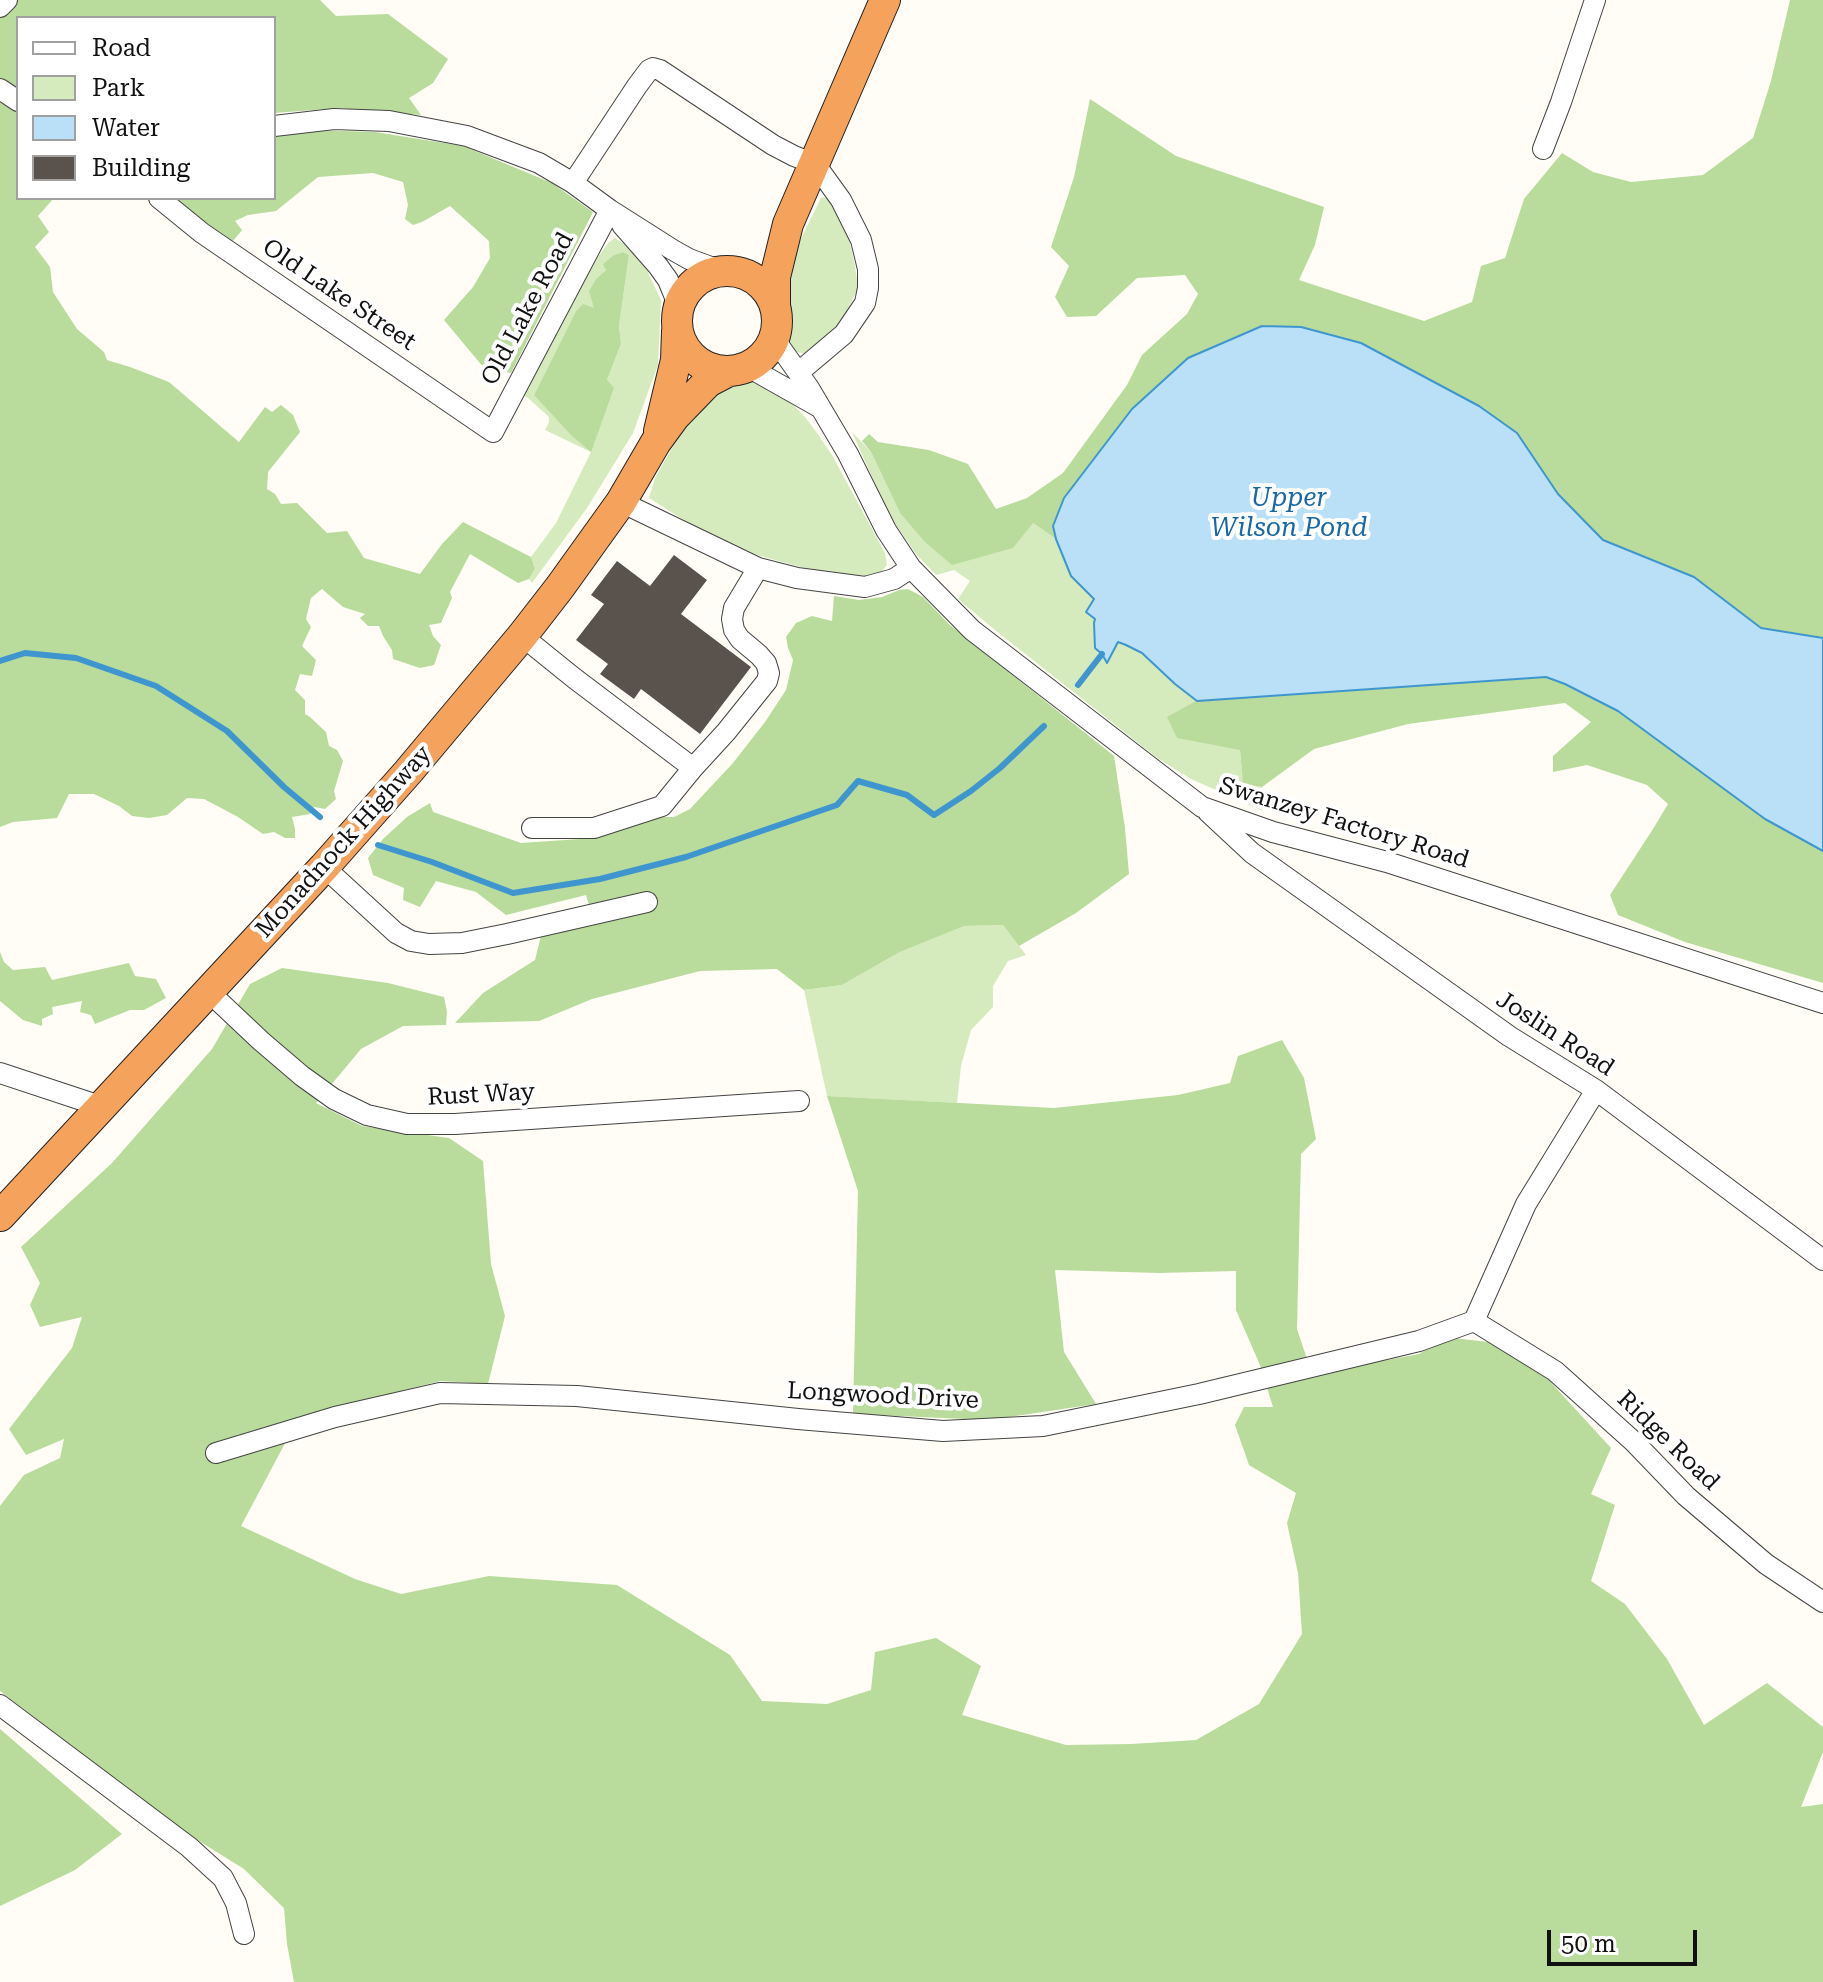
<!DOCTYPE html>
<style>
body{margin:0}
#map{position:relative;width:1823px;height:1982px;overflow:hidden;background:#fffdf5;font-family:"Roboto Serif",serif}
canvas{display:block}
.legend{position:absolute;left:16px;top:16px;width:260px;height:184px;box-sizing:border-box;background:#fff;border:2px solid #a0a0a0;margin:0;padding:10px 14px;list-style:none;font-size:24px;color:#111}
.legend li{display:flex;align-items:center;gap:16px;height:40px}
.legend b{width:40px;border:2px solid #a0a0a0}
.scale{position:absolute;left:1547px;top:1930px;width:150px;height:36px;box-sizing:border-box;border:4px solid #111;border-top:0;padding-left:10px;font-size:24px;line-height:28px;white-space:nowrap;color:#111;-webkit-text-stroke:6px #fff;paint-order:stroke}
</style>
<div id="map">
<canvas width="1823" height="1982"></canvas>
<ul class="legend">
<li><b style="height:10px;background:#fff"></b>Road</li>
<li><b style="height:22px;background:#d5ebbd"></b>Park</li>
<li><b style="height:22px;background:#b9e0f7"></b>Water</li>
<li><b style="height:22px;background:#5a524d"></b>Building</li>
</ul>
<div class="scale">50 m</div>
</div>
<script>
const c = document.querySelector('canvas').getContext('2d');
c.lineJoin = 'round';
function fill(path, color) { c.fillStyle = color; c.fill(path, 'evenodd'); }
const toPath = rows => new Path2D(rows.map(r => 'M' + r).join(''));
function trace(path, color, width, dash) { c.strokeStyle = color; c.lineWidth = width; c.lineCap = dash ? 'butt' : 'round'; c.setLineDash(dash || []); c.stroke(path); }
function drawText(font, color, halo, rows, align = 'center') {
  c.font = font + ' "Roboto Serif",serif'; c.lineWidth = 8; c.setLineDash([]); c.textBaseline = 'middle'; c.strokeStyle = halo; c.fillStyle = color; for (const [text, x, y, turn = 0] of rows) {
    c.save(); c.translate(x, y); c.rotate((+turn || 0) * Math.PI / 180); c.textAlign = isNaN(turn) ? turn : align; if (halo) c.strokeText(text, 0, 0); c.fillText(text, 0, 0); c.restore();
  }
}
fill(toPath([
 [824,197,836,203,847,230,855,266,858,288,841,324,806,354,796,352,791,347,784,294,794,253,821,198],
 [615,238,638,253,653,269,648,273,661,300,658,365,633,433,587,508,532,583,529,579,535,567,531,557,556,523,591,452,545,430,549,422,549,417,528,398,522,395,598,257,608,243],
 [623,252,629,255,619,326,621,344,607,380,534,395,576,311,594,308,597,278,606,270,614,255],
 [743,378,765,385,785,397,805,417,817,433,832,455,885,553,887,565,881,572,869,576,819,572,757,555,695,527,649,498,655,478,697,404,729,380],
 [852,432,871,452,900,513,1033,523,1056,539,1071,576,1094,599,1095,648,1102,654,1118,642,1142,653,1175,684,1197,701,1240,750,1243,783,1262,787,1263,811,1191,779,1156,757,995,630,958,599,970,581,954,570,936,575,916,554,888,513],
 [1003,925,1026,955,1008,961,993,986,993,1007,971,1030,961,1066,957,1103,827,1096,804,990,842,985,900,952,963,926]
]), '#d5ebbd');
fill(toPath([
 [13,0,320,0,336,16,388,14,448,59,433,83,409,98,421,115,339,108,274,113,274,18,18,18,18,91,0,79,0,13],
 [1790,0,1823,0,1823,983,1685,942,1618,915,1610,895,1653,829,1668,804,1647,785,1587,765,1553,772,1553,756,1591,722,1565,703,1408,724,1314,749,1262,787,1243,784,1240,750,1177,738,1167,717,1196,701,1142,653,1118,642,1107,663,1102,654,1095,648,1094,623,1095,619,1086,612,1094,599,1071,576,1056,539,1033,523,1013,548,952,565,925,542,900,513,871,452,862,441,869,434,878,442,929,450,968,464,996,509,1027,498,1063,473,1127,385,1142,355,1187,314,1198,294,1185,275,1137,278,1096,316,1067,317,1055,297,1069,266,1051,247,1074,177,1090,99,1176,156,1324,207,1315,245,1299,280,1424,321,1472,302,1481,266,1505,258,1524,199,1562,153,1593,172,1631,182,1703,175,1753,138,1771,81],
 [0,97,18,108,18,198,54,198,38,216,49,232,35,247,50,267,53,292,77,329,104,352,107,360,130,367,169,382,239,442,265,407,272,412,281,405,293,415,300,432,268,472,267,489,275,494,281,504,297,503,327,533,347,531,364,558,420,574,442,544,463,522,531,557,535,568,529,579,518,583,470,554,450,592,452,598,441,623,429,625,433,636,441,645,434,665,420,668,393,659,392,650,383,636,379,626,368,626,360,618,365,614,343,607,322,589,311,598,306,619,311,627,302,646,316,660,312,676,300,674,295,690,305,700,305,714,310,717,326,732,329,746,337,750,343,761,334,791,336,799,325,809,314,807,310,814,292,817,295,829,295,838,285,838,274,832,263,834,238,817,204,799,187,798,167,815,149,818,132,816,119,806,94,794,69,794,57,818,13,822,0,827],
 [313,130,375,132,463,146,552,183,593,212,511,373,484,368,444,320,473,287,490,258,489,241,450,206,422,222,413,225,405,219,408,205,403,182,373,173,318,177,276,211,248,215,235,221,242,230,233,241,176,202,173,198,274,198,274,135],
 [623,252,629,255,619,326,621,344,607,380,614,388,591,452,572,436,534,395,576,311,583,304,594,308,589,291,597,278,606,270,603,264,614,255],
 [908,589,923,597,950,625,1114,756,1125,828,1129,874,1076,913,1019,946,1003,925,964,926,900,952,842,985,804,990,777,969,700,971,592,999,539,1021,455,1023,483,993,535,960,545,920,589,905,586,895,506,915,476,892,436,881,420,907,403,900,404,888,373,875,368,858,383,839,407,817,430,803,433,812,521,843,595,838,663,817,674,817,690,809,733,763,765,722,786,690,793,660,788,648,786,637,796,623,812,616,832,621,834,596,859,600,882,597,899,590],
 [0,952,4,962,13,970,45,967,52,980,129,963,135,976,156,979,166,998,144,1010,130,1010,95,1024,91,1015,80,1012,82,1001,52,1007,53,1014,42,1019,42,1026,23,1020,0,1001],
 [282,968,388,983,444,997,447,1012,446,1025,403,1026,361,1049,316,1103,362,1126,449,1138,483,1161,491,1264,505,1316,488,1384,440,1381,299,1417,241,1526,355,1579,401,1594,489,1576,617,1585,730,1655,762,1701,827,1704,871,1690,875,1652,936,1638,981,1666,962,1715,1066,1745,1131,1744,1196,1740,1259,1704,1302,1634,1298,1573,1287,1523,1296,1493,1249,1465,1235,1425,1244,1407,1273,1407,1260,1365,1236,1310,1236,1271,1159,1273,1055,1270,1064,1352,1096,1404,989,1420,853,1414,858,1191,827,1096,1054,1108,1178,1095,1230,1083,1238,1056,1282,1040,1304,1078,1316,1139,1301,1154,1297,1329,1312,1374,1419,1354,1445,1337,1488,1342,1545,1376,1611,1448,1591,1494,1615,1505,1591,1581,1625,1604,1667,1659,1704,1725,1767,1683,1823,1727,1823,1752,1801,1807,1823,1804,1823,1982,294,1982,287,1944,284,1908,244,1869,188,1834,0,1691,0,1506,24,1475,60,1458,64,1439,26,1455,9,1429,72,1348,82,1317,40,1327,30,1305,40,1283,21,1247,112,1163,212,1049,250,984],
 [0,1729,122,1834,75,1870,0,1906]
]), '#b9dc9c');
const water = toPath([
 [1262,326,1301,327,1361,343,1479,406,1517,433,1558,494,1603,540,1694,577,1761,628,1823,638,1823,851,1765,819,1618,711,1565,684,1546,677,1197,701,1175,684,1142,653,1126,645,1118,642,1107,663,1102,654,1095,648,1094,623,1095,619,1086,612,1094,599,1071,576,1056,539,1053,526,1064,498,1132,409,1188,358,1262,326]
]);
fill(water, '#b9e0f7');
trace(water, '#3f96cf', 2);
trace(toPath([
 [0,661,25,653,76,658,156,686,227,731,284,787,320,817],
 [1078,685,1102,654],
 [378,845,432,862,513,893,600,879,686,857,837,805,858,781,907,795,934,815,971,791,1000,768,1044,726]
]), '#3f96cf', 6);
fill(toPath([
 [674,555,707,580,681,614,751,667,700,734,641,689,634,699,600,674,608,664,576,640,604,604,591,595,617,561,650,586]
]), '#5a524d');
const minor = toPath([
 [0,7,7,0],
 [0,89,18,101],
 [274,126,334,119,389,121,467,136,539,163,573,183,610,210,673,250,689,259,719,270],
 [1543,149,1561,102,1595,0],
 [573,183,637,86,649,70,653,68,660,70,773,145,794,156,815,164,841,200,861,240,868,269,868,288,865,303,844,334,799,372],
 [159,198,202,233,493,432,610,210],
 [622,225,658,266,668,280,679,307],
 [776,332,780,347,809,388,848,454,886,530,911,568,972,630,1202,807,1273,832,1387,862,1823,1003],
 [744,368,757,372,819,407],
 [621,502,758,568,797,578,865,587,894,579,911,568],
 [522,636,574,678,693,768,662,806,594,828,532,828],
 [693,768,726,732,767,681,769,673,766,663,759,655,740,639,734,630,732,619,734,608,758,568],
 [1208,812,1252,853,1509,1036,1596,1090,1823,1260],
 [324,867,396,933,411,941,429,944,462,943,507,934,647,902],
 [209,992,261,1041,302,1076,334,1099,367,1115,407,1124,455,1124,799,1101],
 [0,1073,103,1107],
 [1474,1321,1555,1371,1634,1442,1686,1496,1766,1564,1823,1602],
 [216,1453,335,1417,440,1393,577,1396,798,1419,943,1431,1043,1426,1199,1394,1419,1341,1474,1321,1526,1204,1596,1090],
 [0,1705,189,1847,223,1878,236,1903,244,1934]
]);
const highway = toPath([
 '677 321a50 50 0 1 1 100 0a50 50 0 1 1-100 0Z',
 [775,305,775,277,788,224,885,0],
 [659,431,676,360,677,331],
 [0,1216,324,867,408,772,522,636,560,587,621,502,656,442,675,416,708,382,729,371]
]);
trace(minor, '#444', 22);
trace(highway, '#222', 32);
trace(minor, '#fff', 20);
trace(highway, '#f5a25d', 30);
drawText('24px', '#111', '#fff', [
 ["Old Lake Street",339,295,34],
 ["Old Lake Road",528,309,-62],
 ["Swanzey Factory Road",1344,823,17],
 ["Monadnock Highway",344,842,-48],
 ["Joslin Road",1555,1034,33],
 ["Rust Way",481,1095,-3],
 ["Longwood Drive",883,1396,3],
 ["Ridge Road",1668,1441,44]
]);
drawText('italic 26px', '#1768a6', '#fff', [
 ["Upper",1289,498],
 ["Wilson Pond",1289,528]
]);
</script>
